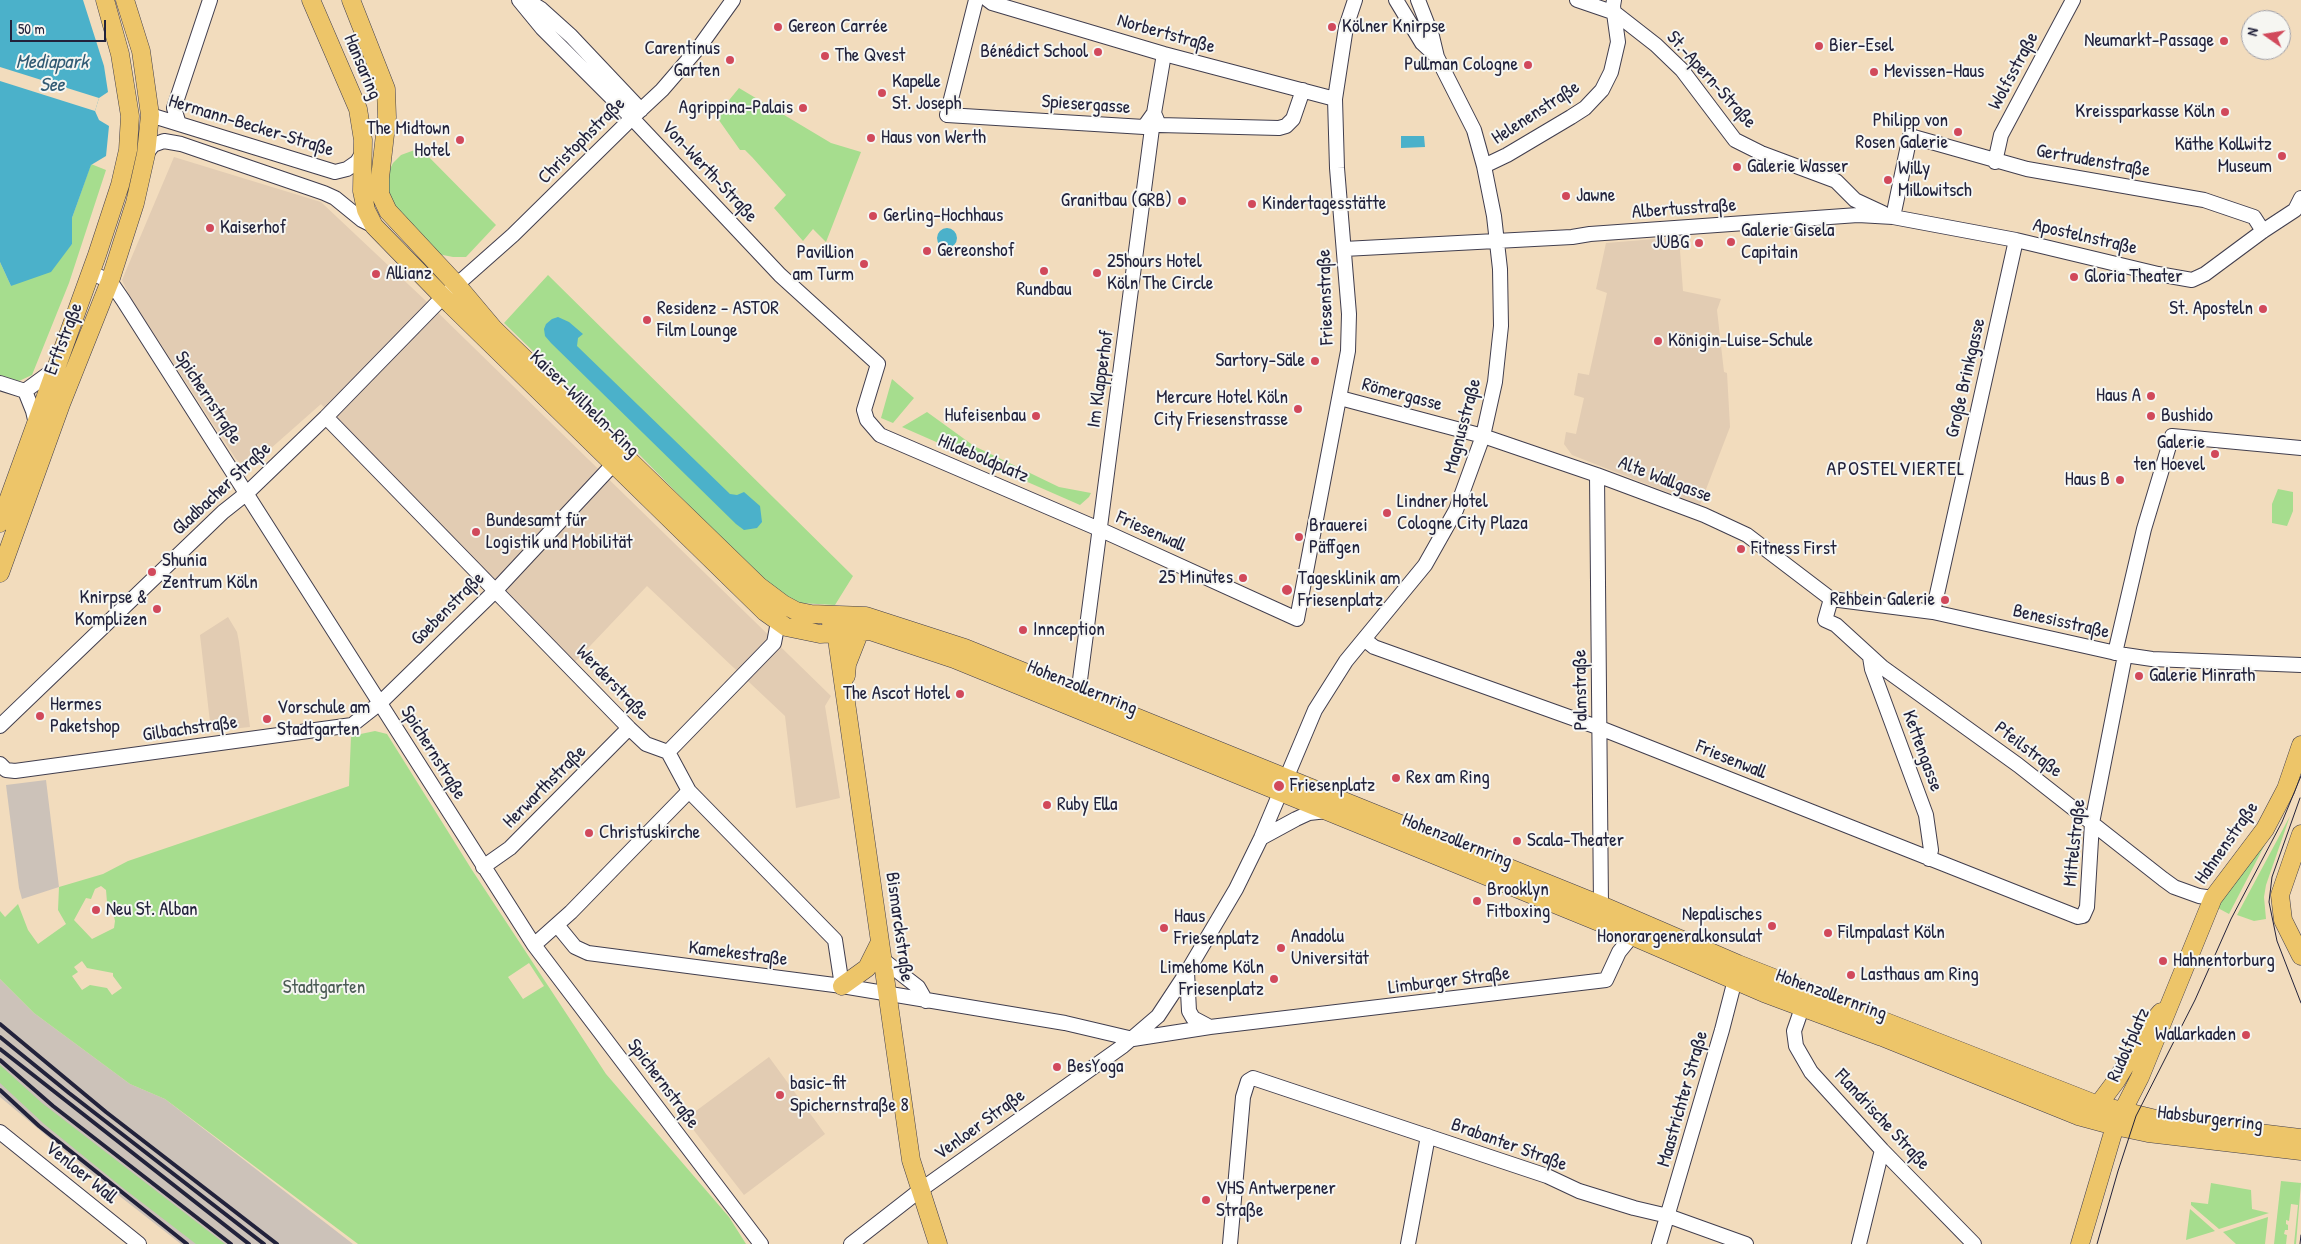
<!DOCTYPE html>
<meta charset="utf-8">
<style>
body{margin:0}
#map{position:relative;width:2301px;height:1244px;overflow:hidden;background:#f2dcbd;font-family:"Patrick Hand",sans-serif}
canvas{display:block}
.north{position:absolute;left:2241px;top:10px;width:50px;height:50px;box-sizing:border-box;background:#f6f6f2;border:1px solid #a1a1a9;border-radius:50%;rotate:283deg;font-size:14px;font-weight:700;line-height:20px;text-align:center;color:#22223b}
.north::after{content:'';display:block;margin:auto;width:18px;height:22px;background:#d1495b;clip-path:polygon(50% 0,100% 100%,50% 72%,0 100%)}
.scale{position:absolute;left:10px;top:20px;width:96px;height:22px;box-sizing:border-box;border:2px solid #22223b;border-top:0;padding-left:6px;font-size:15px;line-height:18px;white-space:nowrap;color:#22223b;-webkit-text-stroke:4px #f6f6f2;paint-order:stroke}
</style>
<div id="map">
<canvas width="2301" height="1244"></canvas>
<div class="north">N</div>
<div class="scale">50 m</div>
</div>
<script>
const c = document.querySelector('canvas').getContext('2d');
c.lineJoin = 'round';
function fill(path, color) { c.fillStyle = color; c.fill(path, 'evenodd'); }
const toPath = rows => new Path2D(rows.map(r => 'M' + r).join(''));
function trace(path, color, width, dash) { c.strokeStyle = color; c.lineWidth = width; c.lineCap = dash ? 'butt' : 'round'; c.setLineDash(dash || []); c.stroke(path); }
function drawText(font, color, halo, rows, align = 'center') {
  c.font = font + ' "Patrick Hand",sans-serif'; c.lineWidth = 4; c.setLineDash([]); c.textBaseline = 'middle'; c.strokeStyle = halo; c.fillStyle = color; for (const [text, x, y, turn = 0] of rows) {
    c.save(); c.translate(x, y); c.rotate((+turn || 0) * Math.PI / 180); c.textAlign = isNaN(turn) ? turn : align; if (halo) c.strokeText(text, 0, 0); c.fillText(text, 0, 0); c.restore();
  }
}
fill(toPath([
 [174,157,321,202,426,301,831,696,825,706,840,798,796,808,785,716,647,586,572,665,321,404,252,465,242,464,236,459,130,297,122,280],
 [1679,237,1683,291,1721,299,1717,310,1724,372,1727,373,1730,427,1700,505,1572,455,1564,444,1566,432,1576,434,1584,398,1574,395,1578,373,1589,375,1607,293,1596,289,1606,243],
 [228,617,237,632,239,642,250,727,211,731,200,635],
 [769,1057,825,1134,744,1195,685,1119]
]), '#e2ccb3');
fill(toPath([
 [46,780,59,887,22,899,19,888,6,785],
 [0,979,34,1013,130,1084,165,1099,353,1244,181,1244,113,1191,0,1097]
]), '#ccc2b9');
fill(toPath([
 [739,88,831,143,861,152,826,242,813,229,803,241,774,208,786,195,752,157,745,150,740,150,716,116],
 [420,148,496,225,466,257,453,257,438,254,388,199,388,173,393,163,401,155],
 [91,164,106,170,69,283,32,375,19,381,0,375,0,262,11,286,72,244,72,218],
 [548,275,853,576,835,605,799,603,788,600,759,577,630,445,504,323],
 [892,379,914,398,893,423,881,418],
 [927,412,974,446,1059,487,1091,493,1089,497,1080,505,902,427],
 [2278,489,2293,492,2293,511,2287,526,2272,523,2272,504],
 [375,731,387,734,472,870,606,1074,729,1217,746,1244,358,1244,165,1099,130,1084,34,1013,0,979,0,911,5,917,18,904,28,930,38,944,66,924,58,910,59,887,103,874,128,861,349,786,351,736],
 [101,886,106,890,107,902,111,903,115,921,114,928,92,939,74,920,86,898,91,899,95,889],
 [82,961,87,968,113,973,113,976,122,988,112,995,107,988,90,985,82,990,72,976,78,972,74,967],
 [529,963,544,986,523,999,508,977],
 [2290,816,2266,885,2264,897,2266,919,2254,921,2237,915],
 [2274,827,2229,914,2216,907],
 [0,1065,42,1103,225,1244,196,1244,123,1188,44,1124,0,1083],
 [2281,1181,2301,1183,2296,1244,2294,1244,2298,1205,2291,1204,2289,1221,2286,1220,2286,1224,2288,1225,2288,1230,2285,1230,2284,1234,2287,1235,2286,1244,2274,1244],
 [2211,1183,2251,1190,2252,1209,2269,1213,2219,1229,2191,1205,2191,1202,2208,1204],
 [2190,1209,2215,1231,2186,1240],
 [2268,1217,2265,1244,2236,1244,2223,1232]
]), '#a6dd8e');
fill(toPath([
 [0,0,83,0,104,66,108,92,99,98,95,111,99,120,109,126,106,156,91,165,72,218,72,244,51,272,11,286,0,262],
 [1401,136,1424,136,1425,147,1401,148],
 '937 238a10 10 0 1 1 20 0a10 10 0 1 1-20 0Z',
 [558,317,569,322,583,334,578,338,577,346,730,494,737,495,744,492,760,506,762,522,757,528,744,530,736,524,551,343,545,336,544,329,546,324,552,319]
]), '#4bb1ca');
fill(toPath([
 [0,67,99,98,95,111,0,81]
]), '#f2dcbd');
const minor = toPath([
 [519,0,542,28,632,118,780,275,878,364,864,410,867,420,880,435,1099,529,1297,619,1348,351,1349,314,1337,168,1335,99,1346,27,1355,0],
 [527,0,541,9,571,36,641,110],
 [976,0,947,115,1144,127,1154,113],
 [988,0,992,3,1164,54,1335,99],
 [1396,0,1422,43,1437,57],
 [1577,0,1615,13,1656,45,1682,70,1735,140,1761,153,1836,181,1855,200,1883,213],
 [1154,113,1159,125,1279,128,1286,126,1293,119,1303,90],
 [150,115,335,172,347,169,357,162,363,152],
 [179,124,174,108,210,0],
 [146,154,153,145,164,141,181,144,324,193,335,198,362,220,374,226],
 [1995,162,2001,135,2073,0],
 [1484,166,1507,155,1571,117,1585,108,1602,90,1611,72,1618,42,1613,6,1614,0],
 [1893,217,1910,136,2027,169,2204,200,2254,217,2263,231],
 [1344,249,1572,237,1590,234,1858,215,1893,217,2016,240,2158,274,2192,280,2205,274,2263,231,2295,210,2301,198],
 [91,273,110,281,123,300,534,945,761,1244],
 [0,383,25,391,33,411,36,424],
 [25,391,55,369],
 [1340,398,1483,436,1597,475,1704,515,1747,535,1831,599,1933,612,2125,655,2152,659,2301,665],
 [326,417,629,728,646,744,668,752,689,791,835,940,842,986],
 [1597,475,1601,905],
 [1831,599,1825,620,1836,625,1882,667,2018,765,2163,879,2174,887,2199,896,2213,898],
 [1933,612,2016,240],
 [1364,639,1374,647,1600,728,2078,917,2083,916,2087,907,2092,823,2125,655],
 [2115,653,2144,529,2172,436,2301,448],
 [1870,657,1872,669,1926,815,1931,850,1929,859],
 [1077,703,1154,113,1164,54],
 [0,726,223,512,247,493,326,417,444,296,513,235,632,118,662,90,700,46,733,0],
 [668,752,774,643,778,622],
 [0,764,6,770,15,771,352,725,380,703,495,591,620,457],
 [1261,838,1296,819,1309,813,1327,811],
 [483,867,510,848,629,728],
 [557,925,575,947,588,953,842,986,1065,1023,1133,1039,1210,1027,1606,980,1619,952,1632,936,1639,932],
 [534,945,571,912,689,791],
 [882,959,918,987,926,1001],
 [1187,972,1189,1011,1193,1018,1210,1027],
 [1802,1008,1794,1031,1796,1046,1811,1072,1882,1150,1974,1244],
 [0,1132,139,1244],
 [851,1244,919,1191,1123,1046,1158,1016,1187,972,1236,889,1261,838,1315,710,1346,661,1425,565,1456,510,1483,436,1495,382,1501,326,1500,269,1494,216,1484,166,1474,130,1437,57,1432,36,1418,0],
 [1230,1244,1243,1097,1248,1081,1253,1078,1547,1176,1579,1191,1634,1208,1668,1216,1746,1244],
 [1408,1244,1428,1136],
 [1659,1244,1722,1030,1737,972],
 [1859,1244,1882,1150]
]);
const major = toPath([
 [311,0,358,109,363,140,362,191,366,210,374,226,451,305,765,612,786,627,820,634,870,631,954,659,1611,927,1764,993,1882,1037,2078,1116,2115,1126,2148,1133,2301,1151],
 [351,0,386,89,387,117,380,178,380,194,388,211,457,285,494,329,759,586,783,604,796,611,811,614,866,616,965,648,1601,905,1738,964,2098,1105,2168,1122,2301,1138],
 [0,523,97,255,120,185,128,150,130,116,120,54,105,0],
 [0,573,61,404,110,281,135,203,146,154,150,115,141,51,125,0],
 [831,623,836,632,911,1160,938,1244],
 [846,676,847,664,860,631],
 [2301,834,2280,895,2283,920,2301,956],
 [842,986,867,968,880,942],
 [2098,1105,2116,1081,2149,1026,2161,1012],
 [2080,1244,2115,1126,2140,1077,2213,898,2265,829,2286,789,2301,745]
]);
trace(minor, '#413e4e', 16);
trace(major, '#413e4e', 19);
trace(minor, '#fff', 14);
trace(major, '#edc569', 18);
trace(toPath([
 [2300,798,2272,877,2269,902,2277,941,2301,1003],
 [2097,1244,2118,1171,2136,1116,2195,1000,2231,919,2282,822,2301,776],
 [2300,1244,2301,1235]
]), '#22223b', 1);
trace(toPath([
 [0,1024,106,1112,277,1244],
 [0,1037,69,1093,264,1244],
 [0,1049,249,1244],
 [0,1060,53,1106,231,1244],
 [0,1090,39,1126,187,1244]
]), '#22223b', 4);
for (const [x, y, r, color] of [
 [778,27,5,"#d1495b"],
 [1332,27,5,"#d1495b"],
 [2224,41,5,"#d1495b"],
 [1819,46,5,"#d1495b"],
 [1098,52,5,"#d1495b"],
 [825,56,5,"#d1495b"],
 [730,60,5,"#d1495b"],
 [1528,65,5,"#d1495b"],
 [1874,72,5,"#d1495b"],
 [882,93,5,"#d1495b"],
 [803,108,5,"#d1495b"],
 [2225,112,5,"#d1495b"],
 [1958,132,5,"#d1495b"],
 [871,138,5,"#d1495b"],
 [460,140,5,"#d1495b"],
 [2282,156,5,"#d1495b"],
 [1737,167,5,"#d1495b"],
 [1888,180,5,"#d1495b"],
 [1566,196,5,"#d1495b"],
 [1182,201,5,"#d1495b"],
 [1252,204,5,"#d1495b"],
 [873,216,5,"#d1495b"],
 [210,228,5,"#d1495b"],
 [1731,242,5,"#d1495b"],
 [1699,243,5,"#d1495b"],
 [927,251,5,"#d1495b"],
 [864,264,5,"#d1495b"],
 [1044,271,5,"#d1495b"],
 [1097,273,5,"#d1495b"],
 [376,274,5,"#d1495b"],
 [2074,277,5,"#d1495b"],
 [2263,309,5,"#d1495b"],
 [647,320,5,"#d1495b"],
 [1658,341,5,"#d1495b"],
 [1315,361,5,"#d1495b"],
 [2151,396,5,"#d1495b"],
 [1298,409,5,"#d1495b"],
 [1036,416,5,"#d1495b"],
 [2151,416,5,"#d1495b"],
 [2215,454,5,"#d1495b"],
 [2120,480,5,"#d1495b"],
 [1387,513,5,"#d1495b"],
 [476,532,5,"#d1495b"],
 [1299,537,5,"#d1495b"],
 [1741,549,5,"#d1495b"],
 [152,572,5,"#d1495b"],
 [1243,578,5,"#d1495b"],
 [1287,590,6,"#d1495b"],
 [1945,600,5,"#d1495b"],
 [157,609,5,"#d1495b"],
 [1023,630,5,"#d1495b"],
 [2139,676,5,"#d1495b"],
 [960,694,5,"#d1495b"],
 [40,716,5,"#d1495b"],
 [267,719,5,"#d1495b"],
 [1396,778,5,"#d1495b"],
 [1279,786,6,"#d1495b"],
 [1047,805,5,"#d1495b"],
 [589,833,5,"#d1495b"],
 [1517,841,5,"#d1495b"],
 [1477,901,5,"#d1495b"],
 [96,910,5,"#d1495b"],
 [1772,926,5,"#d1495b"],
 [1164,928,5,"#d1495b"],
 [1828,933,5,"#d1495b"],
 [1281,948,5,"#d1495b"],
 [2163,961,5,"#d1495b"],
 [1851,975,5,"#d1495b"],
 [1274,979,5,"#d1495b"],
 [2246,1035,5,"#d1495b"],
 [1057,1067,5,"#d1495b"],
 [780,1095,5,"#d1495b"],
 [1206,1200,5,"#d1495b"]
]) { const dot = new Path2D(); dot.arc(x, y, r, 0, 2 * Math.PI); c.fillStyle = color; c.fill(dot); trace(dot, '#f6f6f2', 2); }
drawText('19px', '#22223b', '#f6f6f2', [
 ["Gereon Carrée",788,27],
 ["Kölner Knirpse",1342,27],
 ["Neumarkt-Passage",2214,41,"right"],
 ["Bier-Esel",1829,46],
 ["Carentinus",720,49,"right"],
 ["Garten",720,71,"right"],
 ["Bénédict School",1088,52,"right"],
 ["The Qvest",835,56],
 ["Pullman Cologne",1518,65,"right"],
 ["Mevissen-Haus",1884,72],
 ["Kapelle",892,82],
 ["St. Joseph",892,104],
 ["Agrippina-Palais",793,108,"right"],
 ["Kreissparkasse Köln",2215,112,"right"],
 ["Philipp von",1948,121,"right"],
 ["Rosen Galerie",1948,143,"right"],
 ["The Midtown",450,129,"right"],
 ["Hotel",450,151,"right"],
 ["Haus von Werth",881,138],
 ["Käthe Kollwitz",2272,145,"right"],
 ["Museum",2272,167,"right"],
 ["Galerie Wasser",1747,167],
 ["Willy",1898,169],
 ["Millowitsch",1898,191],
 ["Jawne",1576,196],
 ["Granitbau (GRB)",1172,201,"right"],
 ["Kindertagesstätte",1262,204],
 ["Gerling-Hochhaus",883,216],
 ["Kaiserhof",220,228],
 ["Galerie Gisela",1741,231],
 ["Capitain",1741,253],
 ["JUBG",1689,243,"right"],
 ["Gereonshof",937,251],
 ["Pavillion",854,253,"right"],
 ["am Turm",854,275,"right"],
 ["25hours Hotel",1107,262],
 ["Köln The Circle",1107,284],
 ["Allianz",386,274],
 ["Gloria Theater",2084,277],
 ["Rundbau",1044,290,"center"],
 ["Residenz - ASTOR",657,309],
 ["Film Lounge",657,331],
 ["St. Aposteln",2253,309,"right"],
 ["Königin-Luise-Schule",1668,341],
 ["Sartory-Säle",1305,361,"right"],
 ["Haus A",2141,396,"right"],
 ["Mercure Hotel Köln",1288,398,"right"],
 ["City Friesenstrasse",1288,420,"right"],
 ["Hufeisenbau",1026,416,"right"],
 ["Bushido",2161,416],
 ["Galerie",2205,443,"right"],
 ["ten Hoevel",2205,465,"right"],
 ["Haus B",2110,480,"right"],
 ["Lindner Hotel",1397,502],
 ["Cologne City Plaza",1397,524],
 ["Bundesamt für",486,521],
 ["Logistik und Mobilität",486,543],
 ["Brauerei",1309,526],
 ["Päffgen",1309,548],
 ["Fitness First",1751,549],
 ["Shunia",162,561],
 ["Zentrum Köln",162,583],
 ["25 Minutes",1233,578,"right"],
 ["Tagesklinik am",1298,579],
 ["Friesenplatz",1298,601],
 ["Knirpse &",147,598,"right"],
 ["Komplizen",147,620,"right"],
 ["Rehbein Galerie",1935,600,"right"],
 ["Innception",1033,630],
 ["Galerie Minrath",2149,676],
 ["The Ascot Hotel",950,694,"right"],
 ["Hermes",50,705],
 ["Paketshop",50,727],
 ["Vorschule am",277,708],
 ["Stadtgarten",277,730],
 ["Rex am Ring",1406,778],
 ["Friesenplatz",1290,786],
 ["Ruby Ella",1057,805],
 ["Christuskirche",599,833],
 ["Scala-Theater",1527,841],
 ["Brooklyn",1487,890],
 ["Fitboxing",1487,912],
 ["Neu St. Alban",106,910],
 ["Nepalisches",1762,915,"right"],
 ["Honorargeneralkonsulat",1762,937,"right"],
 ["Haus",1174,917],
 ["Friesenplatz",1174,939],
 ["Filmpalast Köln",1838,933],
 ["Anadolu",1291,937],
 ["Universität",1291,959],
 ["Hahnentorburg",2173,961],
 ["Limehome Köln",1264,968,"right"],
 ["Friesenplatz",1264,990,"right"],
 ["Lasthaus am Ring",1861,975],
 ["Wallarkaden",2236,1035,"right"],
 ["BesYoga",1067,1067],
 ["basic-fit",790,1084],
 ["Spichernstraße 8",790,1106],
 ["VHS Antwerpener",1216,1189],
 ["Straße",1216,1211]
], 'left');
drawText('19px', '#22223b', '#f6f6f2', [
 ["Norbertstraße",1166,34,16],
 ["Hansaring",362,67,67],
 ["Wolfsstraße",2014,71,-62],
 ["St.-Apern-Straße",1711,80,48],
 ["Spiesergasse",1086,105,4],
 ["Helenenstraße",1536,113,-33],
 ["Hermann-Becker-Straße",251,126,17],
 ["Christophstraße",582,141,-45],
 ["Gertrudenstraße",2093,161,10],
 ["Von-Werth-Straße",709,172,47],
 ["Albertusstraße",1684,209,-4],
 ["Apostelnstraße",2085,237,13],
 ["Friesenstraße",1326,297,-92],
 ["Erftstraße",64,339,-69],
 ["Große Brinkgasse",1966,378,-77],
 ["Im Klapperhof",1101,379,-82],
 ["Römergasse",1402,395,15],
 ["Spichernstraße",208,398,57],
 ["Kaiser-Wilhelm-Ring",584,404,44],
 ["Magnusstraße",1463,426,-75],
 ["Hildeboldplatz",983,459,23],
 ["Alte Wallgasse",1665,480,21],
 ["Gladbacher Straße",222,489,-43],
 ["Friesenwall",1151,532,24],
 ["Goebenstraße",448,609,-45],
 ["Benesisstraße",2061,622,13],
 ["Werderstraße",612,683,46],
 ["Hohenzollernring",1082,688,22],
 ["Palmstraße",1581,690,-91],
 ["Gilbachstraße",190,729,-8],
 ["Pfeilstraße",2028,750,37],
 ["Kettengasse",1922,751,70],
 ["Spichernstraße",433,753,58],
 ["Friesenwall",1731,760,22],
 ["Herwarthstraße",545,787,-45],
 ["Hohenzollernring",1457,841,22],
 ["Mittelstraße",2075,843,-84],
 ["Hahnenstraße",2227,843,-55],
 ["Bismarckstraße",899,927,82],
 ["Kamekestraße",738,954,7],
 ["Limburger Straße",1449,981,-7],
 ["Hohenzollernring",1831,995,20],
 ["Rudolfplatz",2129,1045,-66],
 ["Spichernstraße",663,1084,53],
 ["Maastrichter Straße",1683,1099,-74],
 ["Habsburgerring",2210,1119,7],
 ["Flandrische Straße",1882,1120,47],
 ["Venloer Straße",980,1125,-36],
 ["Brabanter Straße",1509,1145,20],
 ["Venloer Wall",81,1173,39]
]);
drawText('19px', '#4a5a54', '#f6f6f2', [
 ["Stadtgarten",324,988]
]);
drawText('italic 20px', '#325b74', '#f6f6f2', [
 ["Mediapark",52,63],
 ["See",52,86]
]);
c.letterSpacing = '1px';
drawText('20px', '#22223b', '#f6f6f2', [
 ["APOSTELVIERTEL",1896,470]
]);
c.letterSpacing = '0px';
</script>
